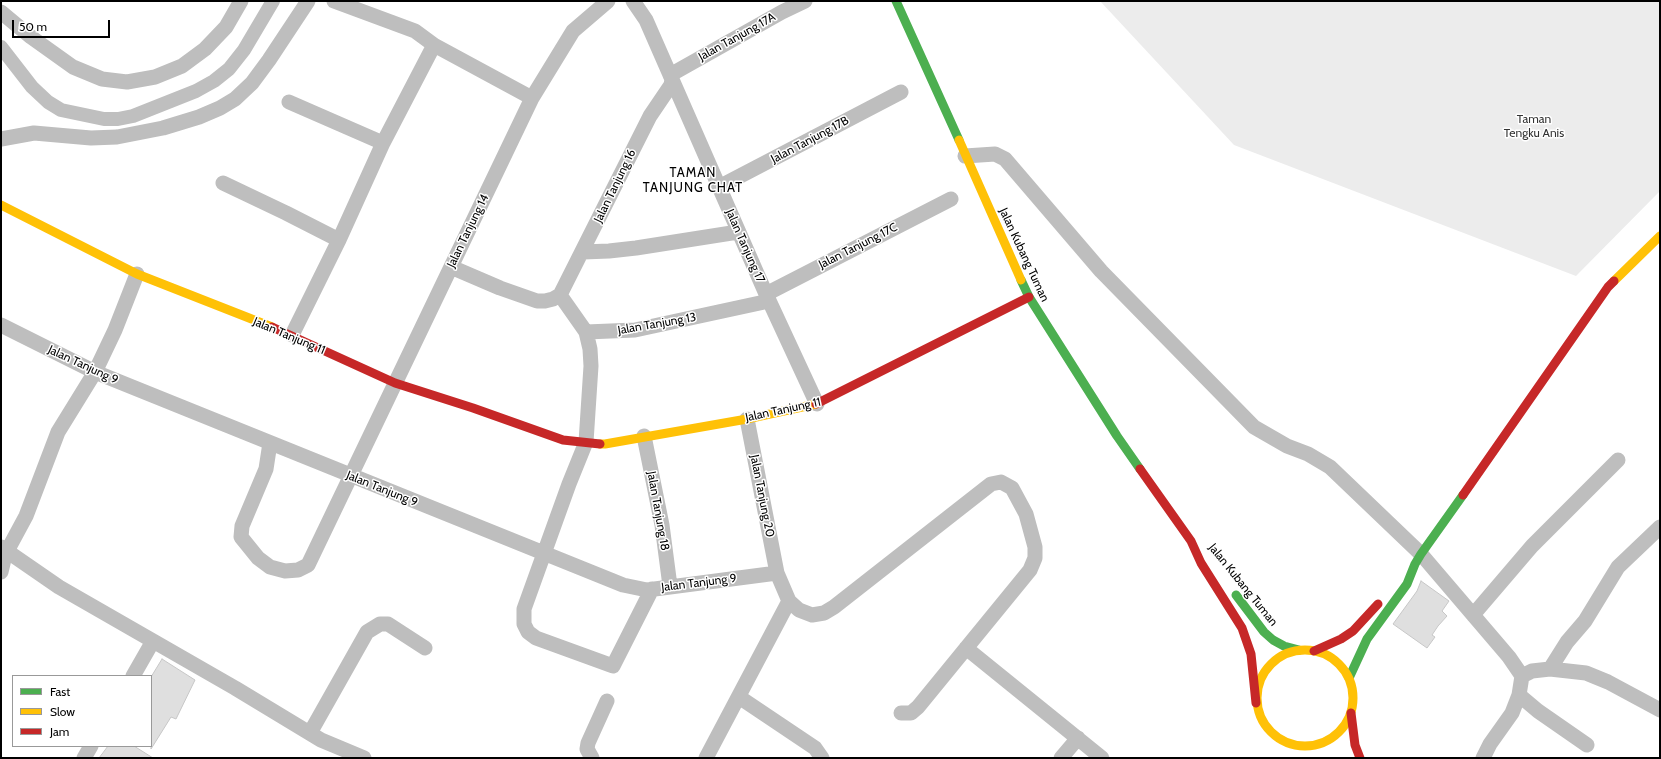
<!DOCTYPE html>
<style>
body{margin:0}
#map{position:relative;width:1661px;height:759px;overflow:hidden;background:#fff;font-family:Cabin,sans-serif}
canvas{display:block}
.frame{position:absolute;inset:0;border:2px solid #000;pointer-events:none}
.legend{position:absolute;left:12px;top:675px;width:140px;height:72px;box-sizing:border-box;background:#fff;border:1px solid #999;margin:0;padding:5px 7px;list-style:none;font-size:12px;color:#000}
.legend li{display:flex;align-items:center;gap:8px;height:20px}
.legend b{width:20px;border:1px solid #999}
.scale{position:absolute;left:12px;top:20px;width:98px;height:18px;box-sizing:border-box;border:2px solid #000;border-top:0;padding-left:5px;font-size:12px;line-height:14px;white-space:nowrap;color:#000;-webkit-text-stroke:3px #fff;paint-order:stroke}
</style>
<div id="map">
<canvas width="1661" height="759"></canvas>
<div class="frame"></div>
<ul class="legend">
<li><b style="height:5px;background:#4caf50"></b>Fast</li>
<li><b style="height:5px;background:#ffc107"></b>Slow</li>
<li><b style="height:5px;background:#c62828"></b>Jam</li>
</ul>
<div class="scale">50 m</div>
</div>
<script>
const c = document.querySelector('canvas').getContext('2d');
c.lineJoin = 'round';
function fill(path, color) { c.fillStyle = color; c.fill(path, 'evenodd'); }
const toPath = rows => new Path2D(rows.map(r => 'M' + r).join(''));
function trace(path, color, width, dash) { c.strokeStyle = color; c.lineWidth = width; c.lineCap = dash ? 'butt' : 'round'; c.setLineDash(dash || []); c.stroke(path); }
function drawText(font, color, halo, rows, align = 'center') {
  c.font = font + ' Cabin,sans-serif'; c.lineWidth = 3; c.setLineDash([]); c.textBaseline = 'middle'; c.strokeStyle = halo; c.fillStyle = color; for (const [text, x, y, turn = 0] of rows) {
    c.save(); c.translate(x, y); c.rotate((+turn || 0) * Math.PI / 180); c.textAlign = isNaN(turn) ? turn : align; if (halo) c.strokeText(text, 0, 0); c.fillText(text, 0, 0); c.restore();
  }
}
fill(toPath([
 [1100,1,1660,1,1660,191,1576,276,1234,145]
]), '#ececec');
trace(toPath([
 [1,47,32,87,48,102,61,110,104,119,118,119,133,116,196,91,214,81,229,69,244,50,273,1]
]), '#bfbfbf', 14);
const building = toPath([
 [1421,581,1449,601,1442,611,1447,616,1438,626,1432,635,1435,637,1427,648,1393,624,1417,591,1421,581],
 [162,659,195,680,176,719,171,717,151,749,151,677,162,659],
 [108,746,134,746,153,758,99,758,108,746]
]);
fill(building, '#dfdfdf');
trace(building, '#c7c7c7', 1);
trace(toPath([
 [334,1,415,31,434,45,532,98],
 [633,1,646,20,766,294,817,404],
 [1,12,31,37,73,67,102,79,127,82,155,77,182,66,205,49,226,27,241,1],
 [670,75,782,12,805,1],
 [289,102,383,143],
 [1,139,34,133,91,138,117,137,163,128,199,117,220,108,235,99,252,83,269,60,308,1],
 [965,156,995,154,1005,159,1101,271,1254,427,1287,446,1308,454,1330,467,1421,554,1509,657,1522,676,1519,695,1512,713,1490,744,1483,758],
 [223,183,286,213,339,240],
 [719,187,901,92],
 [583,252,609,251,636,248,738,232],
 [451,267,500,288,537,301,545,301,553,299,560,295,650,116,671,85,672,79],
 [766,294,951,199],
 [560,295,586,332,590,349,591,366,586,442,569,484,524,609,524,624,528,632,536,638,613,666,652,589],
 [1,325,95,372,623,585,647,590,777,573],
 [586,332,635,330,769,301],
 [292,335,339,240,383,143,434,45],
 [747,419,777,573,789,601,799,610,812,615,824,613,834,607,991,484,1001,482,1012,488,1026,514,1035,547,1035,558,1030,570,918,707,911,713,901,713],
 [644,436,662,525,670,586],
 [270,443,266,469,242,526,241,537,258,558,270,567,285,571,298,570,308,565,532,98,573,31,608,1],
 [1,547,59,587,235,688,321,740,364,758],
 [1,572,5,555,26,516,58,432,95,372,115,330,137,274],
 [1473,615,1532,546,1618,460],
 [966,648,1102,758],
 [1550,669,1567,642,1585,621,1618,567,1660,527],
 [133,676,153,641],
 [1522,676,1532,671,1550,669,1586,673,1608,682,1660,710],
 [1519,695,1538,711,1587,745],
 [739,697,815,748,822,758],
 [310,733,367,632,380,624,388,624,425,648],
 [84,758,91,746],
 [592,758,587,749,588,743,607,701],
 [706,758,789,601],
 [1061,758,1078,738]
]), '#bebebe', 15);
trace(toPath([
 [896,1,959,140],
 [1021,280,1029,297,1117,436,1140,469],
 [1236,595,1264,632,1273,640,1284,646,1299,650],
 [1349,678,1367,639,1407,584,1415,564,1421,554,1463,495]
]), '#4caf50', 9);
trace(toPath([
 [959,140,1021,280],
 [1,205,137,274,272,327],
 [1614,281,1660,236],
 [600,444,605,444,747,419,816,404],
 '1257 698a48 48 0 1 1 96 0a48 48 0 1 1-96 0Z'
]), '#ffc107', 9);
trace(toPath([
 [272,327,395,383,473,408,563,440,600,444],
 [816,404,1029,297],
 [1140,469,1191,541,1201,563,1242,628,1251,654,1256,703],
 [1463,495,1608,287,1614,281],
 [1314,651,1341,639,1353,631,1378,604],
 [1351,713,1355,745,1360,758]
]), '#c62828', 9);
drawText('12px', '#000', '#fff', [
 ["Jalan Tanjung 17A",737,37,-29],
 ["Jalan Tanjung 17B",810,140,-28],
 ["Jalan Tanjung 16",615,186,-64],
 ["Jalan Tanjung 14",468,231,-64],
 ["Jalan Tanjung 17",745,246,66],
 ["Jalan Tanjung 17C",858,246,-27],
 ["Jalan Kubang Tuman",1024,255,65],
 ["Jalan Tanjung 13",657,324,-10],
 ["Jalan Tanjung 11",289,336,23],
 ["Jalan Tanjung 9",83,365,25],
 ["Jalan Tanjung 11",783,410,-12],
 ["Jalan Tanjung 9",382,489,22],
 ["Jalan Tanjung 20",762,496,79],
 ["Jalan Tanjung 18",658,511,80],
 ["Jalan Tanjung 9",699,583,-7],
 ["Jalan Kubang Tuman",1243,585,51]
]);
drawText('12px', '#333', '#fff', [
 ["Taman",1534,119],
 ["Tengku Anis",1534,133]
]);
c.letterSpacing = '1px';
drawText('13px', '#000', '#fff', [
 ["TAMAN",693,173],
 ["TANJUNG CHAT",693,188]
]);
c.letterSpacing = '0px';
</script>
